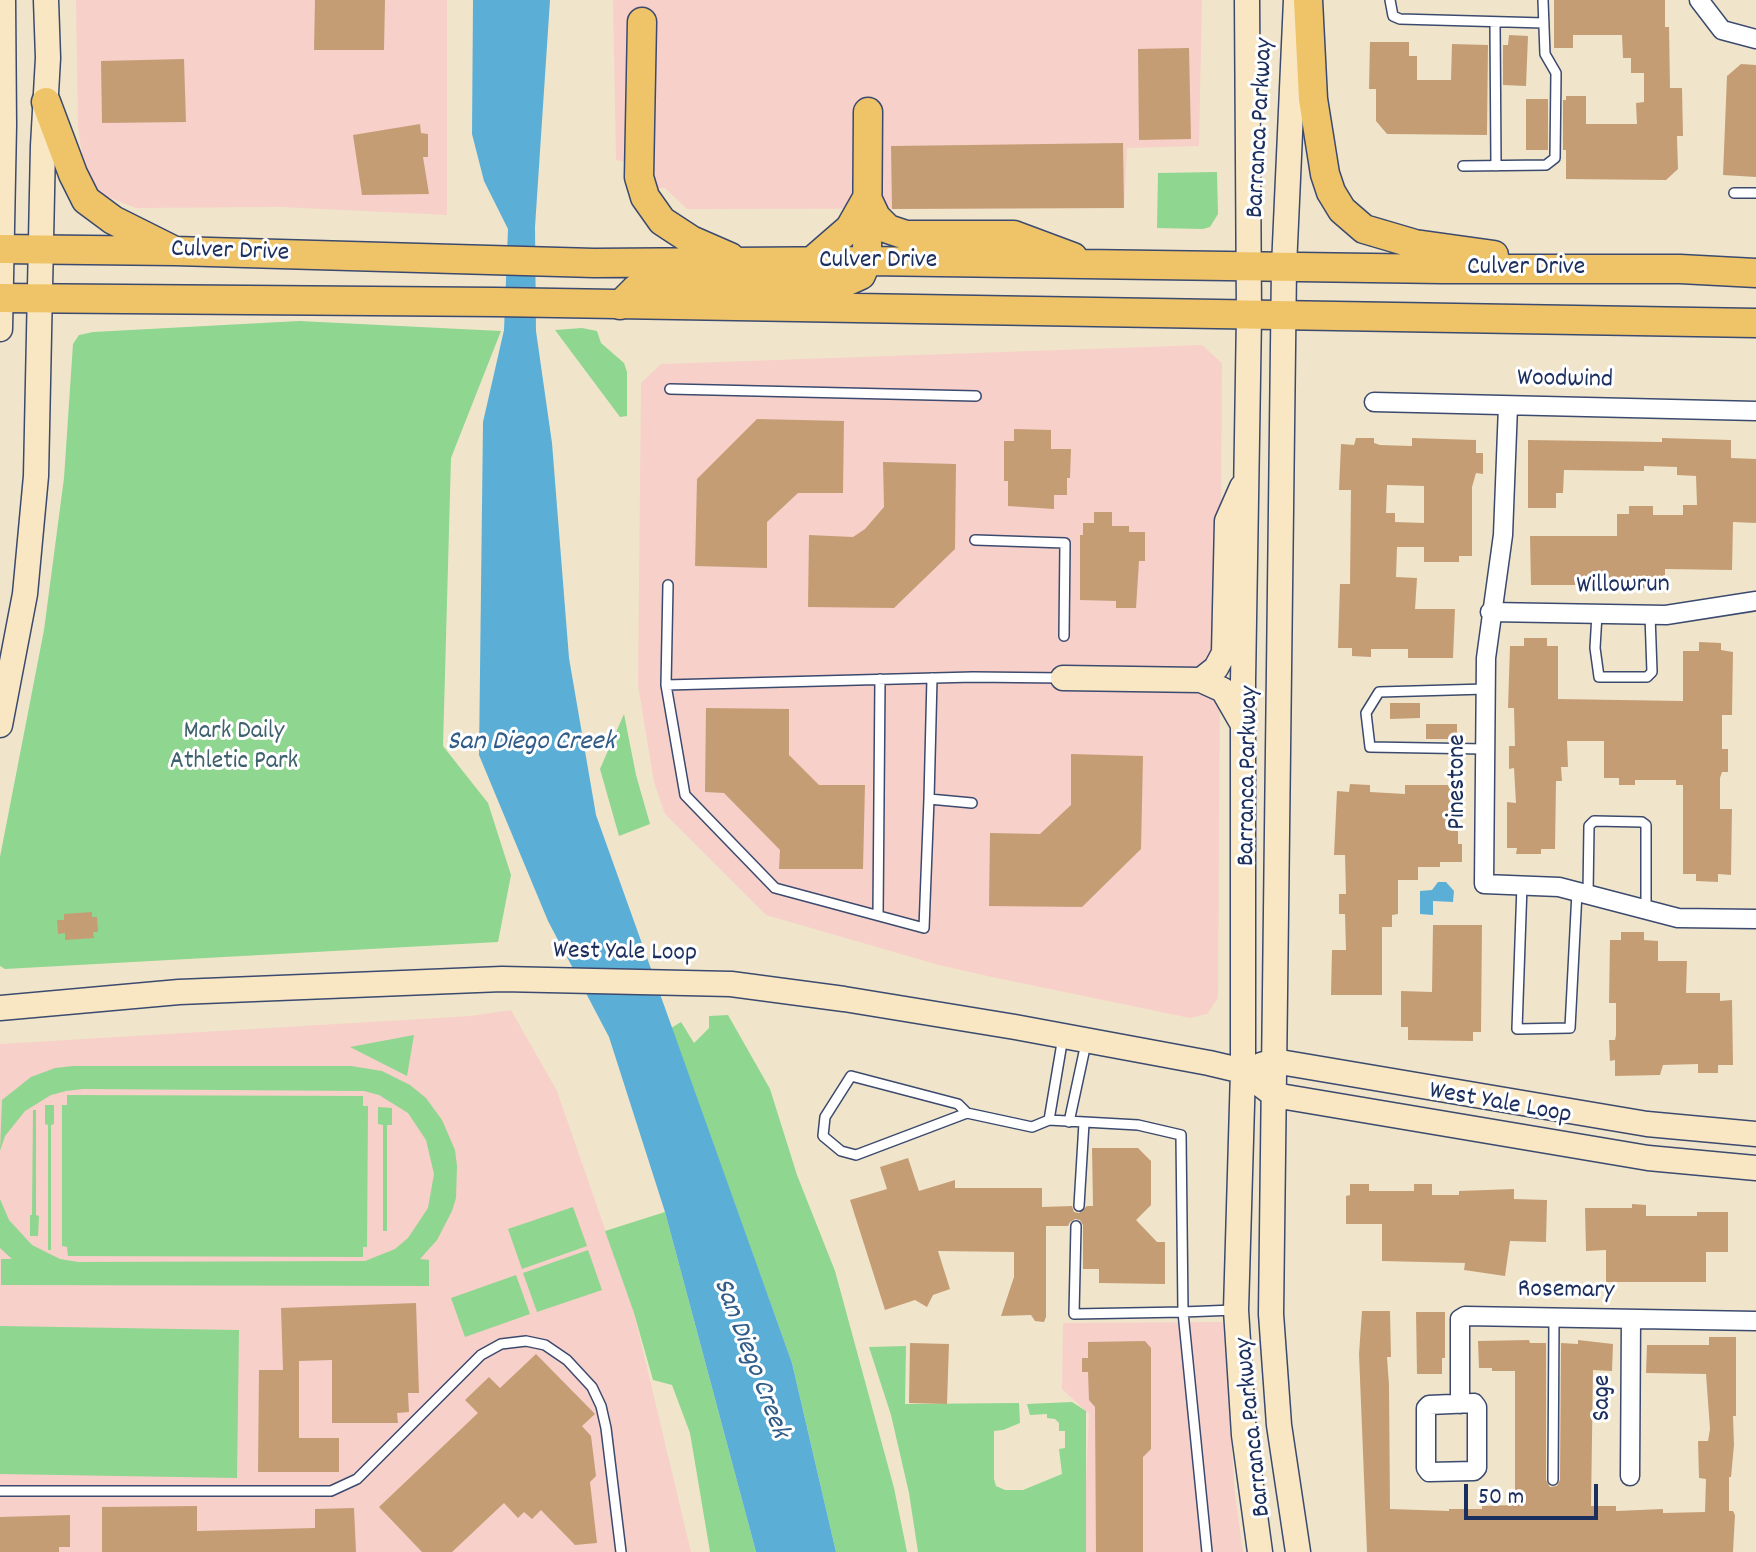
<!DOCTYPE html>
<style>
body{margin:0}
#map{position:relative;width:1756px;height:1552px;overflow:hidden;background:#f0e5ca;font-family:Dekko,sans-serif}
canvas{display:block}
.scale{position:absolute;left:1464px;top:1484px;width:134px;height:36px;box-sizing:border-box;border:4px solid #1b2f5e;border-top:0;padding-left:10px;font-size:24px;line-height:28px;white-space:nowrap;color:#1b2f5e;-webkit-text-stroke:6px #fff;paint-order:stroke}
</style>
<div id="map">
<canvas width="1756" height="1552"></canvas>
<div class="scale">50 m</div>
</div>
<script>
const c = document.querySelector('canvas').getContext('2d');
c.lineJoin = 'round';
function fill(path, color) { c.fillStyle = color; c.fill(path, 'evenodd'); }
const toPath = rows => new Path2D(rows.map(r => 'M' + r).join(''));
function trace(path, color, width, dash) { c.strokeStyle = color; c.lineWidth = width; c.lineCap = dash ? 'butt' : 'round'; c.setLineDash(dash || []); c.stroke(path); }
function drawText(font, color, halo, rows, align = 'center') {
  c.font = font + ' Dekko,sans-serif'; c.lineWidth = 6; c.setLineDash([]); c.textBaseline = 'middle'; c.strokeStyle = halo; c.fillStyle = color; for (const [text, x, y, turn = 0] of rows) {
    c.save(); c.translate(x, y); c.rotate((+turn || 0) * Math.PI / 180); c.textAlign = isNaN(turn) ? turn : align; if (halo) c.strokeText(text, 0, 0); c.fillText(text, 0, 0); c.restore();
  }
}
fill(toPath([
 [76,0,447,0,447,215,282,207,136,208,100,194,83,162,78,126],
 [613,0,1202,0,1199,146,1127,148,1124,208,687,209,665,188,628,188,626,162,616,160],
 [1202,345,1222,363,1218,998,1207,1014,1190,1018,992,977,939,965,766,915,665,814,654,782,638,685,641,383,661,364],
 [511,1010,557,1091,634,1313,691,1552,0,1552,0,1044,470,1016],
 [1223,1322,1235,1494,1243,1552,1083,1552,1089,1414,1062,1389,1063,1323]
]), '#f7d0c9');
fill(toPath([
 [1217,172,1218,214,1210,227,1203,229,1157,228,1158,173],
 [299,321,501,331,451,458,443,746,488,803,511,875,498,942,5,969,0,966,0,857,44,630,64,478,73,344,79,335,93,332],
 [582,328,597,331,601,343,624,363,627,372,627,416,620,417,555,330],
 [624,714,636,775,650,824,619,836,600,769],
 [728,1015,770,1089,797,1175,835,1271,894,1488,907,1552,836,1552,792,1363,671,1028,681,1022,694,1043,709,1028,709,1016],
 [414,1035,407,1076,350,1047],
 [73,1066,351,1066,382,1071,410,1085,426,1098,442,1120,455,1150,457,1166,456,1198,452,1211,437,1240,420,1259,429,1260,429,1286,1,1285,1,1259,12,1259,0,1248,0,1199,9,1220,32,1245,60,1259,78,1262,365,1261,395,1249,408,1238,428,1208,434,1174,426,1140,408,1113,379,1095,364,1091,83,1089,66,1091,51,1095,25,1111,5,1136,0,1151,2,1100,31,1077,55,1068],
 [67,1095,363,1096,363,1106,368,1106,367,1247,363,1247,363,1257,68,1256,67,1247,62,1246,62,1105,67,1105],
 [45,1105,54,1105,54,1124,51,1125,51,1250,48,1250,48,1125,45,1124],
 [378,1107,392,1108,392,1125,387,1125,387,1231,383,1231,383,1125,378,1124],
 [33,1110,36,1110,36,1215,39,1216,38,1236,30,1236,30,1215,32,1215],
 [573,1207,587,1246,522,1269,508,1229],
 [665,1212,756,1552,710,1552,690,1433,672,1385,653,1380,634,1313,605,1231],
 [588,1250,602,1290,537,1312,523,1273],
 [516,1275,530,1314,465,1337,451,1298],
 [0,1326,239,1330,237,1478,0,1474],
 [906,1346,905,1404,1019,1403,1020,1423,1003,1430,994,1431,994,1479,996,1486,1005,1490,1023,1490,1062,1474,1059,1449,1065,1448,1065,1431,1059,1431,1059,1423,1055,1419,1047,1418,1047,1414,1030,1415,1027,1404,1072,1402,1086,1411,1086,1552,918,1552,909,1493,891,1415,869,1347]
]), '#8fd690');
fill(toPath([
 [473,0,550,0,535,227,536,331,552,443,569,658,596,815,792,1363,836,1552,756,1552,665,1212,609,1037,548,921,479,755,483,422,504,330,508,229,484,181,472,134],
 [1438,882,1446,882,1454,891,1453,902,1433,901,1433,915,1420,914,1420,891,1432,890]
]), '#5bafd7');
fill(toPath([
 [315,0,385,0,384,50,314,50],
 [1554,0,1665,0,1665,27,1669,27,1670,88,1682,88,1683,136,1677,136,1678,169,1666,180,1566,179,1566,150,1563,150,1563,100,1566,100,1566,96,1586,96,1586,124,1637,124,1636,103,1644,102,1644,73,1631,73,1631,58,1623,58,1622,35,1573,35,1573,48,1554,48],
 [1509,35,1528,36,1526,86,1503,85,1503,45,1508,45],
 [1370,42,1409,42,1409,56,1417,56,1417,80,1451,80,1452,44,1488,45,1487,135,1387,134,1376,121,1376,89,1369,89],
 [1189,48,1191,139,1139,140,1138,49],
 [184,59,186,122,102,123,101,61],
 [1741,64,1756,65,1756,177,1723,175,1727,76],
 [1526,99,1548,99,1548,150,1526,150],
 [420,124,421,133,428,134,428,157,423,157,429,194,362,195,353,135],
 [1123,143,1124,208,892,209,891,146],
 [757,419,844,421,843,493,798,493,767,522,767,568,695,566,697,479],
 [1014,429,1051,430,1051,449,1071,449,1070,478,1067,478,1067,495,1054,495,1054,509,1008,506,1008,481,1004,481,1004,441,1014,441],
 [1356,438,1374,438,1374,443,1380,445,1412,446,1412,438,1476,440,1476,453,1483,453,1483,474,1476,473,1472,487,1472,556,1459,556,1459,562,1424,562,1424,547,1397,547,1396,577,1417,578,1415,609,1455,609,1453,658,1408,658,1408,649,1371,649,1371,657,1352,656,1352,648,1338,648,1340,584,1350,584,1351,490,1339,490,1341,444,1354,445],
 [1387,485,1424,486,1424,523,1395,522,1395,513,1386,513],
 [1662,438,1731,440,1731,458,1756,459,1756,523,1733,522,1732,570,1665,569,1665,579,1650,579,1650,588,1631,588,1630,578,1593,578,1593,585,1531,585,1530,536,1617,536,1617,514,1629,514,1629,506,1653,506,1653,515,1683,515,1683,505,1697,505,1696,476,1677,475,1677,467,1644,466,1644,471,1564,470,1563,493,1556,493,1556,508,1528,508,1528,440,1662,442],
 [883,462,956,464,955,549,894,608,808,607,809,535,853,537,865,529,884,507],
 [1094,512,1112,512,1112,526,1129,526,1129,532,1145,532,1145,561,1139,561,1136,608,1116,608,1116,601,1080,600,1080,535,1083,535,1083,523,1094,523],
 [1524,638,1547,638,1547,646,1558,646,1558,699,1683,701,1683,651,1699,651,1699,642,1721,643,1721,650,1733,652,1732,715,1722,715,1722,749,1728,749,1728,772,1722,772,1720,778,1720,809,1732,809,1731,875,1718,874,1718,882,1696,881,1696,874,1683,874,1683,785,1676,785,1676,780,1635,780,1635,785,1619,785,1619,778,1604,778,1604,741,1567,741,1568,767,1561,767,1562,781,1556,781,1555,849,1541,849,1541,854,1516,854,1517,848,1507,848,1507,802,1516,803,1514,768,1509,769,1509,746,1515,746,1514,708,1508,708,1510,646,1524,646],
 [1390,703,1420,703,1420,718,1390,719],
 [706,708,789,709,789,755,819,785,865,785,863,869,779,869,780,850,724,793,705,792],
 [1426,724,1457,724,1457,739,1426,739],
 [1071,754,1143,756,1141,849,1082,907,989,906,990,833,1040,834,1071,805],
 [1350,784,1370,785,1370,792,1405,794,1405,785,1452,785,1452,801,1458,801,1458,844,1462,844,1462,862,1440,862,1440,867,1418,867,1418,880,1398,880,1398,914,1392,915,1392,927,1382,927,1382,995,1331,995,1332,950,1346,950,1345,914,1339,914,1339,894,1346,894,1345,855,1334,855,1337,791,1349,792],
 [92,912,92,917,97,917,98,932,93,932,94,938,65,940,65,933,58,934,57,920,64,920,64,914],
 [1433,925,1482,925,1481,1032,1473,1032,1473,1041,1408,1040,1408,1027,1401,1027,1401,991,1432,992],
 [1621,932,1644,932,1644,940,1658,941,1658,961,1687,961,1686,993,1720,993,1720,1001,1732,1000,1733,1065,1718,1065,1718,1073,1698,1073,1698,1064,1663,1065,1660,1075,1615,1076,1615,1060,1610,1061,1609,1040,1615,1040,1616,1035,1616,1003,1609,1003,1610,940,1621,940],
 [1092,1148,1138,1148,1151,1161,1151,1205,1136,1220,1157,1242,1165,1242,1165,1284,1099,1283,1099,1269,1083,1269,1083,1225,1080,1220,1075,1219,1070,1222,1068,1226,1046,1226,1046,1317,1044,1322,1035,1321,1031,1315,1001,1316,1014,1277,1014,1252,938,1251,950,1289,933,1295,927,1307,915,1300,885,1310,850,1200,887,1189,880,1167,908,1158,919,1191,955,1180,955,1188,1042,1188,1042,1207,1072,1206,1074,1212,1079,1213,1087,1206,1093,1206],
 [1350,1184,1369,1184,1369,1191,1414,1191,1414,1184,1432,1184,1432,1195,1459,1195,1459,1191,1514,1189,1514,1199,1547,1200,1546,1242,1510,1241,1505,1276,1464,1270,1465,1263,1382,1261,1382,1224,1346,1224,1346,1196,1350,1195],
 [1632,1204,1646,1205,1646,1216,1697,1216,1697,1212,1728,1212,1728,1252,1706,1252,1706,1282,1606,1282,1606,1250,1586,1251,1585,1208,1632,1208],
 [416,1303,419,1393,408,1393,409,1412,397,1413,398,1423,332,1423,332,1360,299,1361,299,1438,339,1438,339,1472,258,1472,259,1370,283,1370,281,1308],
 [1362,1311,1390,1311,1391,1357,1387,1357,1389,1385,1390,1509,1449,1511,1449,1509,1482,1509,1482,1506,1515,1505,1515,1371,1492,1371,1492,1368,1479,1368,1478,1341,1529,1340,1530,1343,1546,1343,1546,1480,1550,1487,1557,1486,1560,1480,1561,1343,1578,1344,1578,1340,1613,1344,1612,1371,1593,1370,1591,1506,1616,1506,1616,1511,1663,1509,1663,1513,1705,1512,1706,1479,1699,1478,1698,1441,1708,1441,1710,1429,1706,1374,1646,1373,1647,1345,1709,1345,1709,1337,1736,1337,1736,1416,1733,1416,1734,1445,1731,1477,1729,1477,1729,1511,1733,1511,1735,1515,1733,1552,1367,1552,1359,1354],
 [1416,1312,1445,1312,1445,1358,1442,1358,1442,1374,1417,1374],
 [1145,1341,1151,1348,1151,1449,1143,1457,1143,1552,1096,1552,1095,1407,1089,1400,1088,1372,1082,1372,1082,1358,1088,1358,1088,1342],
 [910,1343,949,1344,947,1404,909,1403],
 [536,1354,595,1414,582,1426,591,1436,596,1476,590,1482,597,1543,575,1545,541,1510,532,1519,524,1512,518,1518,504,1503,452,1552,422,1552,379,1507,478,1413,465,1400,489,1377,500,1388],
 [197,1506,197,1531,315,1528,315,1509,354,1508,356,1552,102,1552,102,1507],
 [70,1515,70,1547,59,1547,59,1552,0,1552,0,1517]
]), '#c59d75');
const lane = toPath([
 [1390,0,1393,16,1400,19,1544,23],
 [1495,23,1496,166],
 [1463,166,1546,165,1555,158,1556,73,1545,54,1543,0],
 [1734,193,1756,193],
 [670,389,976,396],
 [975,540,1065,543,1064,636],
 [668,585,666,685,685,795,775,888,924,928,929,799,972,803],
 [1597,614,1595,648,1599,677,1647,677,1652,672,1650,615],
 [666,685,973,677,1063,678],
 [1485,749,1370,747,1366,713,1379,692,1486,689],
 [929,799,932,678],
 [1522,885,1517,1029,1570,1028,1577,892],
 [1588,894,1589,826,1594,821,1642,822,1646,825,1646,909],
 [878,915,880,679],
 [967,1113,958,1104,851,1076,825,1117,823,1136,841,1151,856,1155,967,1113,1032,1127,1049,1120,1138,1125,1181,1135,1183,1312,1074,1314,1076,1226],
 [1049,1120,1063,1037],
 [1069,1122,1086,1043],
 [1079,1206,1084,1123],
 [1553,1480,1554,1319],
 [0,1491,331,1491,357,1479,481,1355,501,1344,526,1341,545,1345,567,1360,592,1387,601,1406,606,1428,621,1552],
 [1207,1552,1183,1312,1234,1310]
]);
const street = toPath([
 [1699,0,1722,30,1756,39],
 [1374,402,1756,411],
 [1508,406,1503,535,1486,658,1484,884,1559,887,1678,918,1756,919],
 [1490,612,1666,615,1756,601],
 [1474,1403,1477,1407,1477,1468,1474,1471,1429,1472,1426,1468,1426,1408,1429,1405,1474,1403],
 [1460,1404,1460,1319,1465,1316,1756,1321],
 [1630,1476,1631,1319]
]);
const secondary = toPath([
 [1247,0,1249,315,1243,681,1243,1071,1236,1310,1244,1435,1260,1552],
 [1296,0,1284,267,1271,1314,1279,1425,1298,1552],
 [0,329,4,125,3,0],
 [1063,678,1201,680,1223,690,1242,723],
 [1201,680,1216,668,1224,653,1227,521,1242,487],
 [0,725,25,594,36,476,43,146,48,58,46,0],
 [0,1008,179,992,502,979,731,984,844,999,1015,1027,1209,1063,1243,1071,1274,1095,1648,1158,1756,1168],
 [1261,1065,1274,1061,1647,1124,1756,1134]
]);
const primary = toPath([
 [1308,0,1313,99,1325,174,1331,192,1342,210,1364,229,1415,244,1494,255],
 [642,22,639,177,645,197,662,221,691,240,730,257],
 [46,102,73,174,86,200,113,220,171,249],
 [867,198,876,217,888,229,906,235,1014,235,1073,257],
 [0,249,175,251,594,263,867,261,1442,269,1680,269,1756,273],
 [812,261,850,228,867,198],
 [0,298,496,302,1756,323],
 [620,305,636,289,644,286,841,284,861,275,867,261,868,112]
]);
trace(lane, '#3b4a6e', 12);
trace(street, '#3b4a6e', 21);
trace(secondary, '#3b4a6e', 27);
trace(primary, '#3b4a6e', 31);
trace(lane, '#fff', 9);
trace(street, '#fff', 18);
trace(secondary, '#f9e7c3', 24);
trace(primary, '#efc469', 28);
drawText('26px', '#1b2f5e', '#fff', [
 ["Barranca Parkway",1262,128,-87],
 ["Culver Drive",230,253,2],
 ["Culver Drive",878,262],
 ["Culver Drive",1526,269],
 ["Woodwind",1565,381,1],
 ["Willowrun",1623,587,-1],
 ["Barranca Parkway",1250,776,-89],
 ["Pinestone",1459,782,-90],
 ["West Yale Loop",625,954,1],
 ["West Yale Loop",1500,1105,10],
 ["Rosemary",1566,1292,1],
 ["Sage",1604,1398,-90],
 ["Barranca Parkway",1255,1427,-96]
]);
drawText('26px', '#3e616d', '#fff', [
 ["Mark Daily",234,733],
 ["Athletic Park",234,763]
]);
drawText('italic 28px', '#315c88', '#fff', [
 ["San Diego Creek",531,744],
 ["San Diego Creek",749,1359,69]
]);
</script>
